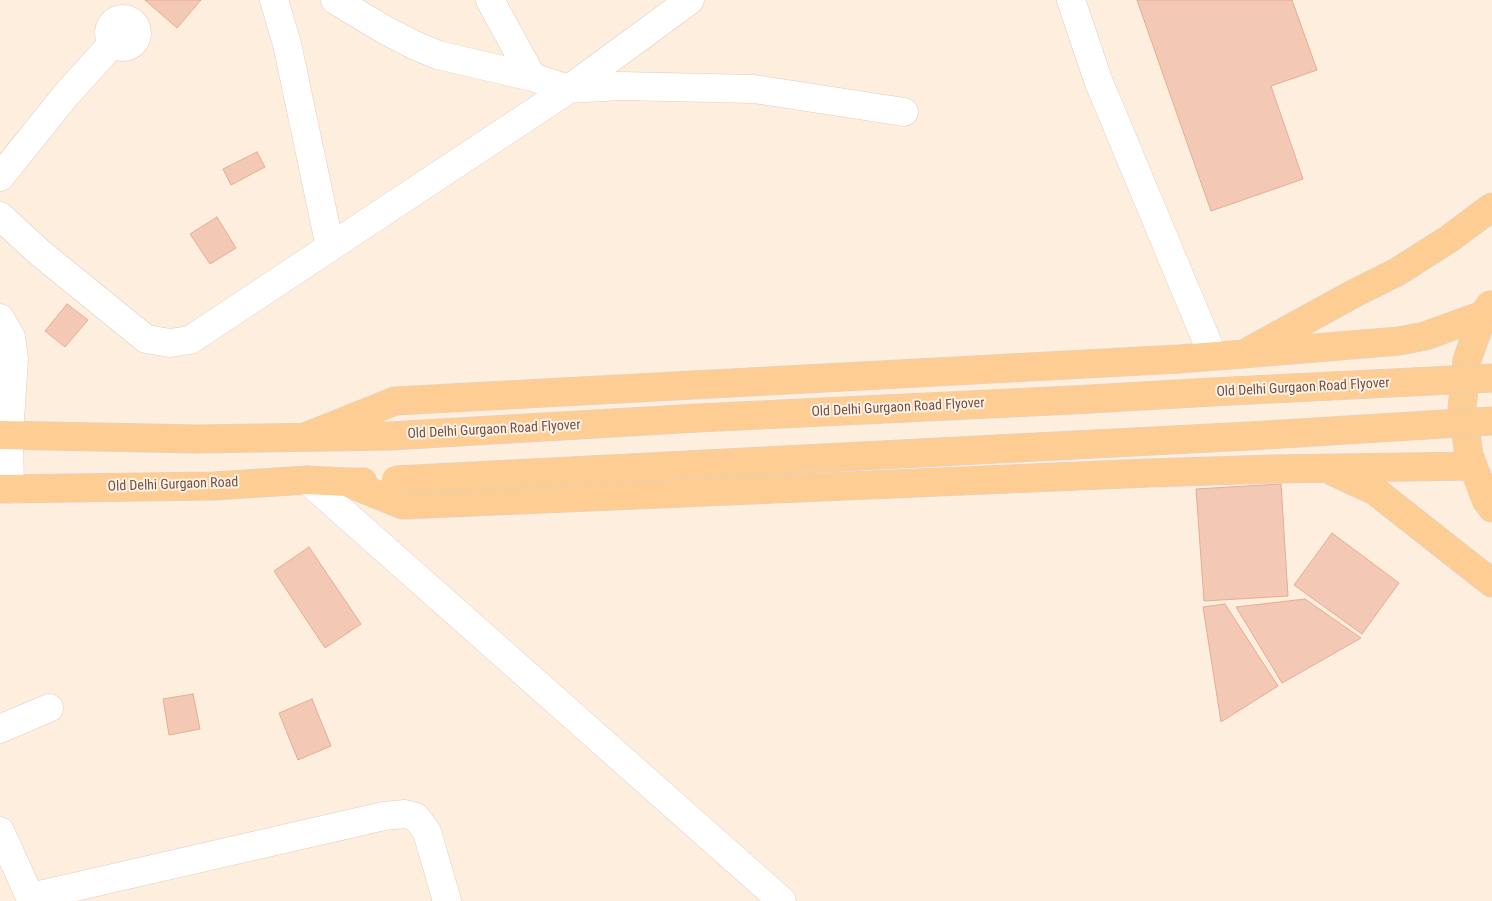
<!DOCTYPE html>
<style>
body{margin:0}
canvas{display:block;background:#fdeede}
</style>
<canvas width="1492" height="901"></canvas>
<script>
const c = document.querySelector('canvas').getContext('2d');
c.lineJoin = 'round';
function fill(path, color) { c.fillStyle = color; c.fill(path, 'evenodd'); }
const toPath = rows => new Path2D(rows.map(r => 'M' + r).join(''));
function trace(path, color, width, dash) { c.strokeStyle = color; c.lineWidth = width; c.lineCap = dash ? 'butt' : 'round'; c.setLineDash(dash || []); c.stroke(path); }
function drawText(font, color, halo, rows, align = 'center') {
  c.font = font + ' "Roboto Condensed",sans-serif'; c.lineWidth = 4; c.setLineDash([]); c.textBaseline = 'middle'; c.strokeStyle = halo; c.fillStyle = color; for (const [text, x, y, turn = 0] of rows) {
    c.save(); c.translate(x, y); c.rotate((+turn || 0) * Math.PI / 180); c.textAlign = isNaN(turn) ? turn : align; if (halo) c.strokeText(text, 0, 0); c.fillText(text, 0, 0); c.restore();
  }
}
const building = toPath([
 [145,0,201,0,177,28,145,0],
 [1137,0,1292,0,1317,70,1271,86,1303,179,1211,211,1137,0],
 [257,152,265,167,231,185,223,169,257,152],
 [217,217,236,248,210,264,190,234,217,217],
 [67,304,88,320,65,347,45,331,67,304],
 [1281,484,1288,596,1204,601,1196,489,1281,484],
 [1332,533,1399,583,1362,634,1294,585,1332,533],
 [309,547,361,624,325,648,274,571,309,547],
 [1305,599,1361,638,1282,683,1236,607,1305,599],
 [1225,604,1278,686,1221,722,1203,607,1225,604],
 [193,694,200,729,169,735,163,699,193,694],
 [312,699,331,746,298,760,279,713,312,699]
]);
fill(building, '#f3c8b5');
trace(building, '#e6ac95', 1);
const minor = toPath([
 [274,0,287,44,330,247],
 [335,0,385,30,414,45,438,55,532,77,569,89,620,86,754,89,904,112],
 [490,0,532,77],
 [1071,0,1098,80,1213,356],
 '109 33a14 14 0 1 1 28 0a14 14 0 1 1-28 0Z',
 [0,177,66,95,113,43],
 [0,216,39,252,146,339,170,343,190,340,569,89,690,0],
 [0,318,11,337,14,359,9,434,10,489],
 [307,480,782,901],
 [0,729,49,708],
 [0,831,32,901],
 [31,897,384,816,405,814,416,817,427,832,447,901]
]);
const major = toPath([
 [1490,305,1483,315,1467,360,1462,408,1469,455,1486,500,1492,508],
 [1251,350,1355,293,1397,272,1449,239,1492,207],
 [0,435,197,439,390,436],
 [305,437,395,401,1179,359,1243,354,1399,341,1425,336,1483,315],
 [1332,471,1375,491,1492,583],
 [346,482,403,505,1149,473,1273,469,1473,466],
 [0,489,214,486,307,480,346,482,363,482]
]);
trace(minor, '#e2cbbd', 29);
trace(major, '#dbd2cf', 29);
trace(minor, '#fff', 28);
trace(major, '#fecd94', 28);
const majorBridge = toPath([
 [390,436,698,418,1073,400,1212,392,1492,378],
 [396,480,1250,436,1492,421]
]);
trace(majorBridge, '#dbd2cf', 29, []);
trace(majorBridge, '#fecd94', 28);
drawText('14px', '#735246', '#fff2e5', [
 ["Old Delhi Gurgaon Road Flyover",1303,388,-3],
 ["Old Delhi Gurgaon Road Flyover",898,408,-3],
 ["Old Delhi Gurgaon Road Flyover",494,430,-3],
 ["Old Delhi Gurgaon Road",173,485,-2]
]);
</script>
